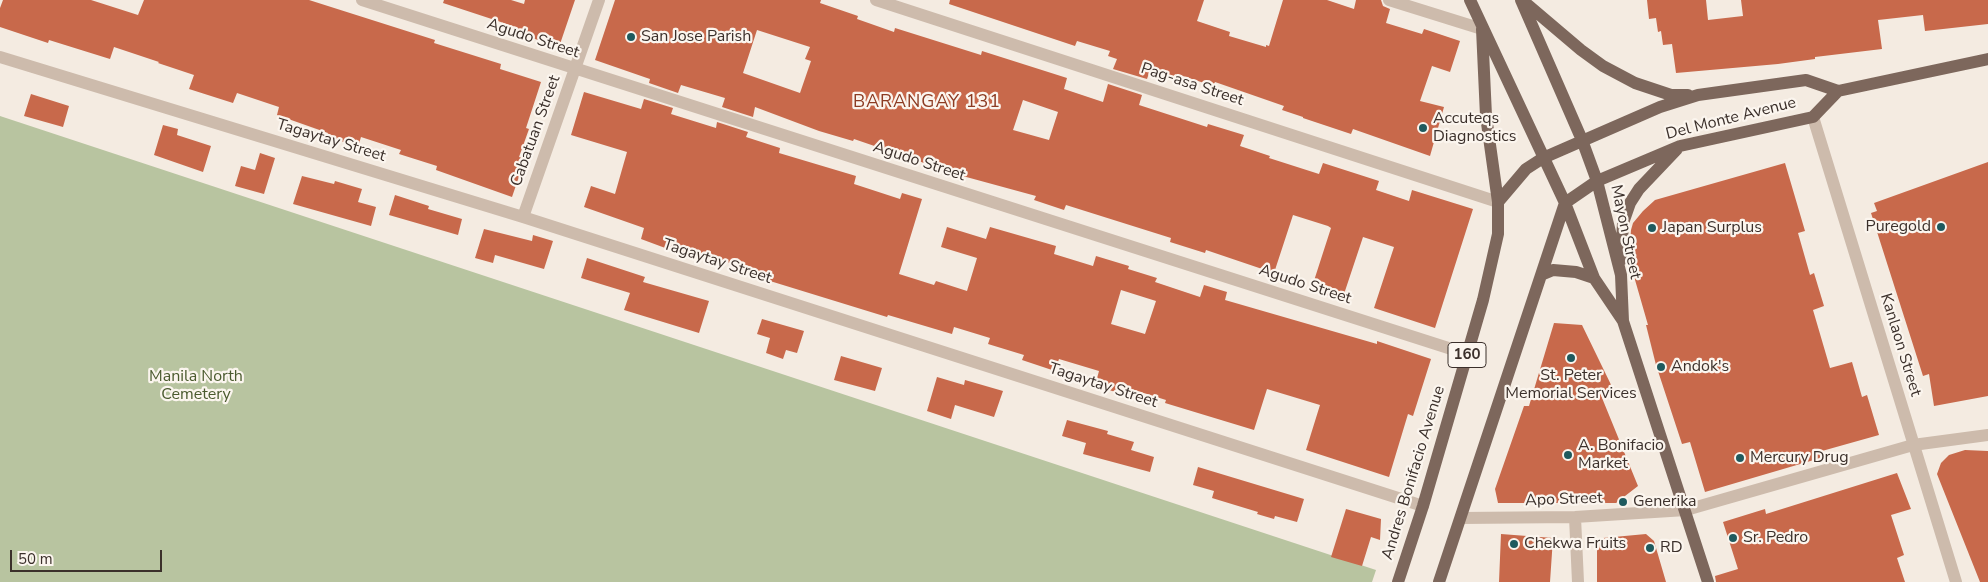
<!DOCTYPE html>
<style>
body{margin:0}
#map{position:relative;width:1988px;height:582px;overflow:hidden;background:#f4ebe1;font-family:"Nunito Sans",sans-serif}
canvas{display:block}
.scale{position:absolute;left:10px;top:550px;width:152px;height:22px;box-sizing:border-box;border:2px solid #3b302b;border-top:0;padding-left:6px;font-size:15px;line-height:18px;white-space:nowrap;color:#3b302b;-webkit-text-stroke:4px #fbf5ee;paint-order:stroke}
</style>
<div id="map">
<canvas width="1988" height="582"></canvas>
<div class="scale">50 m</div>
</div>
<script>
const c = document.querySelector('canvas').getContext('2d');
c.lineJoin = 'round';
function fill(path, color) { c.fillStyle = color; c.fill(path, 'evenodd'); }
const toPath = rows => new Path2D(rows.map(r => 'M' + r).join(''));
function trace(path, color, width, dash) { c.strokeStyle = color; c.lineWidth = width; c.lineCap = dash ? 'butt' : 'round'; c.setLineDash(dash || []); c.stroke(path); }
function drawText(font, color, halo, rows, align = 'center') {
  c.font = font + ' "Nunito Sans",sans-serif'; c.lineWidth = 4.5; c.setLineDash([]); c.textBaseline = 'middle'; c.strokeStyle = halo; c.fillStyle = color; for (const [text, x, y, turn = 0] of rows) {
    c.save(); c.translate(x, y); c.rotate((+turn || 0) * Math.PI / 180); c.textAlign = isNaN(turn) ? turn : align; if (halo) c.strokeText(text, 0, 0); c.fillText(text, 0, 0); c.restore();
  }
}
fill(toPath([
 [0,116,1376,570,1372,582,0,582]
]), '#b8c4a0');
fill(toPath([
 [3,0,91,0,138,15,144,0,309,0,435,40,434,43,501,64,500,69,541,82,526,128,529,129,519,157,525,159,512,197,436,170,437,166,399,154,401,150,361,137,358,147,327,136,328,133,277,115,279,107,237,93,233,103,189,89,194,75,158,63,159,62,114,47,110,59,49,40,48,43,0,27,0,8],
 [444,0,511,0,524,4,525,0,575,0,559,47,514,32,516,27,443,3],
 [615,0,821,0,820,3,858,16,857,19,894,32,895,28,981,55,982,51,1067,78,1064,89,1103,102,1108,84,1142,95,1139,105,1207,127,1208,124,1244,135,1240,146,1270,156,1269,158,1319,174,1323,163,1379,181,1376,190,1409,201,1412,190,1473,209,1435,328,1374,308,1394,247,1363,237,1342,300,1311,290,1331,228,1328,226,1293,215,1274,273,1206,250,1205,253,1170,242,1171,238,1066,205,1064,210,1034,200,1036,196,926,166,927,164,854,139,853,141,819,131,755,107,753,117,722,107,725,98,681,85,678,93,649,83,650,79,647,78,595,60],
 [757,30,810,47,805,59,811,61,800,93,743,73],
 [1023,100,1058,112,1049,140,1013,130],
 [950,0,1204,0,1197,21,1230,32,1229,36,1266,47,1266,45,1269,46,1283,0,1327,0,1354,9,1356,0,1381,0,1383,6,1390,9,1386,23,1422,34,1424,29,1460,41,1450,72,1432,66,1420,101,1444,107,1430,156,1353,129,1351,134,1303,118,1303,117,1282,110,1284,106,1215,82,1213,86,1180,75,1179,78,1150,70,1147,79,1113,69,1117,59,1108,56,1110,51,1077,41,1075,46,949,4],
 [1647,0,1706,0,1708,20,1743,16,1741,0,1988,0,1988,24,1925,31,1923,15,1878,20,1882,49,1815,57,1815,59,1778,64,1676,73,1672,44,1663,45,1661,31,1658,32,1656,18,1649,19],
 [584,92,641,109,644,99,673,108,671,114,716,128,717,122,748,132,746,137,780,148,779,153,856,176,854,184,900,199,902,193,922,199,899,274,934,285,936,281,967,291,977,258,941,247,947,227,986,239,990,227,1056,246,1054,254,1093,266,1096,256,1129,266,1128,269,1157,278,1155,282,1200,297,1204,285,1227,292,1225,300,1377,344,1377,341,1431,359,1413,416,1408,414,1389,477,1306,450,1320,405,1267,389,1254,430,1165,403,1166,400,1128,388,1126,395,1095,386,1099,371,1059,359,1055,371,1022,360,1024,355,988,344,990,338,954,327,952,334,888,315,887,317,744,273,745,268,707,255,706,259,677,250,676,252,641,239,644,228,584,207,591,186,615,194,627,152,571,135],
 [1121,290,1156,301,1145,334,1111,324],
 [31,94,69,106,63,127,24,116],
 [163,125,178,129,177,135,211,146,203,172,154,155],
 [260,153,275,158,264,194,235,186,241,166,255,170],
 [1988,162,1988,396,1934,406,1929,374,1923,376,1871,213,1877,211,1874,203],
 [1785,163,1805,231,1798,233,1810,275,1814,273,1824,306,1813,310,1830,368,1852,362,1862,397,1867,395,1879,435,1822,451,1824,457,1705,492,1690,442,1682,444,1656,365,1646,325,1648,325,1629,259,1631,230,1633,223,1643,211,1655,200],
 [302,176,334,184,335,181,362,189,358,202,376,207,371,226,293,204],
 [395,195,429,206,428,209,462,219,458,235,389,215],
 [484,229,532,241,533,235,553,241,544,269,495,255,493,263,475,258],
 [587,258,645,277,643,282,709,301,699,333,624,310,630,293,581,278],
 [762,319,804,331,797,353,786,350,783,359,766,353,770,338,757,334],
 [1554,323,1582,325,1615,393,1600,393,1638,486,1616,503,1498,503,1495,489,1524,406,1529,406],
 [841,356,882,368,875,391,834,380],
 [937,377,964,385,965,380,1003,391,994,417,955,405,951,419,927,411],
 [1067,420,1108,431,1107,434,1134,442,1131,450,1154,457,1150,472,1083,454,1086,443,1062,436],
 [1965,450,1988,451,1988,582,1980,582,1937,474,1941,463,1949,455],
 [1198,467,1304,499,1297,522,1275,516,1274,519,1257,514,1258,512,1212,498,1214,491,1193,485],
 [1897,473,1911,509,1891,515,1904,555,1897,558,1905,582,1716,582,1715,576,1738,569,1723,522,1765,509,1766,514],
 [1346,509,1381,519,1380,540,1371,537,1362,566,1331,557],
 [1501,534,1553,538,1550,582,1499,582],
 [1646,534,1654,541,1666,582,1597,582,1597,545,1603,538]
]), '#c8694b');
trace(toPath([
 [362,0,1467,354],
 [876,0,1498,202],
 [1389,0,1482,29],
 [0,57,523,217,1423,506],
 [1813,117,1956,582],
 [523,217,599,0],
 [1575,517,1578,582],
 [1461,518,1575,517,1686,510,1913,445,1988,435]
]), '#cdbbac', 12);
trace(toPath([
 [1470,0,1565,203,1594,278,1623,321],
 [1521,0,1582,140,1597,181,1621,275,1623,321,1708,582],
 [1522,0,1581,50,1603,66,1635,83,1671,95,1688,95],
 [1498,202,1526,169,1543,158,1660,107,1698,95,1806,80,1838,91,1988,59],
 [1621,260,1623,223,1630,203,1639,189,1677,149],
 [1541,275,1553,270,1576,272,1594,278],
 [1398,582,1423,506,1483,300,1498,234,1498,202,1486,116,1482,29],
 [1439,582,1565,203,1597,181,1680,146,1813,117,1838,91]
]), '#7d675c', 12);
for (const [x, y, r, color] of [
 [631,37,5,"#1f5a5e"],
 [1423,128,5,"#1f5a5e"],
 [1941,227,5,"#1f5a5e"],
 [1652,228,5,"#1f5a5e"],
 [1571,358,5,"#1f5a5e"],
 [1661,367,5,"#1f5a5e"],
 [1568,455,5,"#1f5a5e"],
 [1740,458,5,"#1f5a5e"],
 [1623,502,5,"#1f5a5e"],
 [1733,538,5,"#1f5a5e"],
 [1514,544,5,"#1f5a5e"],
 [1650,548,5,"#1f5a5e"]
]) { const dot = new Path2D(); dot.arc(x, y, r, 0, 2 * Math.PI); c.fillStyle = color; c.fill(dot); trace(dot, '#fbf5ee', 2); }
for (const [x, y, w] of [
 [1467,355,38]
]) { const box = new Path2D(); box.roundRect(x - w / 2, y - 12.5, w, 25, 4); c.fillStyle = '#fbf5ee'; c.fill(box); trace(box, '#3b302b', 1); }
drawText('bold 15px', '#3b302b', null, [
 ["160",1467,355]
]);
drawText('16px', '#3b302b', '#fbf5ee', [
 ["San Jose Parish",641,37],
 ["Accuteqs",1433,119],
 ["Diagnostics",1433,137],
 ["Puregold",1931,227,"right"],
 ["Japan Surplus",1662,228],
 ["Andok's",1671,367],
 ["St. Peter",1571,376,"center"],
 ["Memorial Services",1571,394,"center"],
 ["A. Bonifacio",1578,446],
 ["Market",1578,464],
 ["Mercury Drug",1750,458],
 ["Generika",1633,502],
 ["Sr. Pedro",1743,538],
 ["Chekwa Fruits",1524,544],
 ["RD",1660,548]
], 'left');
drawText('16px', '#3b302b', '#fbf5ee', [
 ["Agudo Street",533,39,18],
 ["Pag-asa Street",1192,85,18],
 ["Del Monte Avenue",1731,119,-14],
 ["Cabatuan Street",536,131,-70],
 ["Tagaytay Street",331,141,17],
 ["Agudo Street",919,162,18],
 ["Mayon Street",1625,232,78],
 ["Tagaytay Street",717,262,18],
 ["Agudo Street",1305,285,18],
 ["Kanlaon Street",1900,345,73],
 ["Tagaytay Street",1103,386,18],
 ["Andres Bonifacio Avenue",1414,473,-73],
 ["Apo Street",1564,500,-2]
]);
drawText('16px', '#4a5a2e', '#fbf5ee', [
 ["Manila North",196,377],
 ["Cemetery",196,395]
]);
c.letterSpacing = '1px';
drawText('18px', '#8c3b22', '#fbf5ee', [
 ["BARANGAY 131",927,103]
]);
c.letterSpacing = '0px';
</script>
